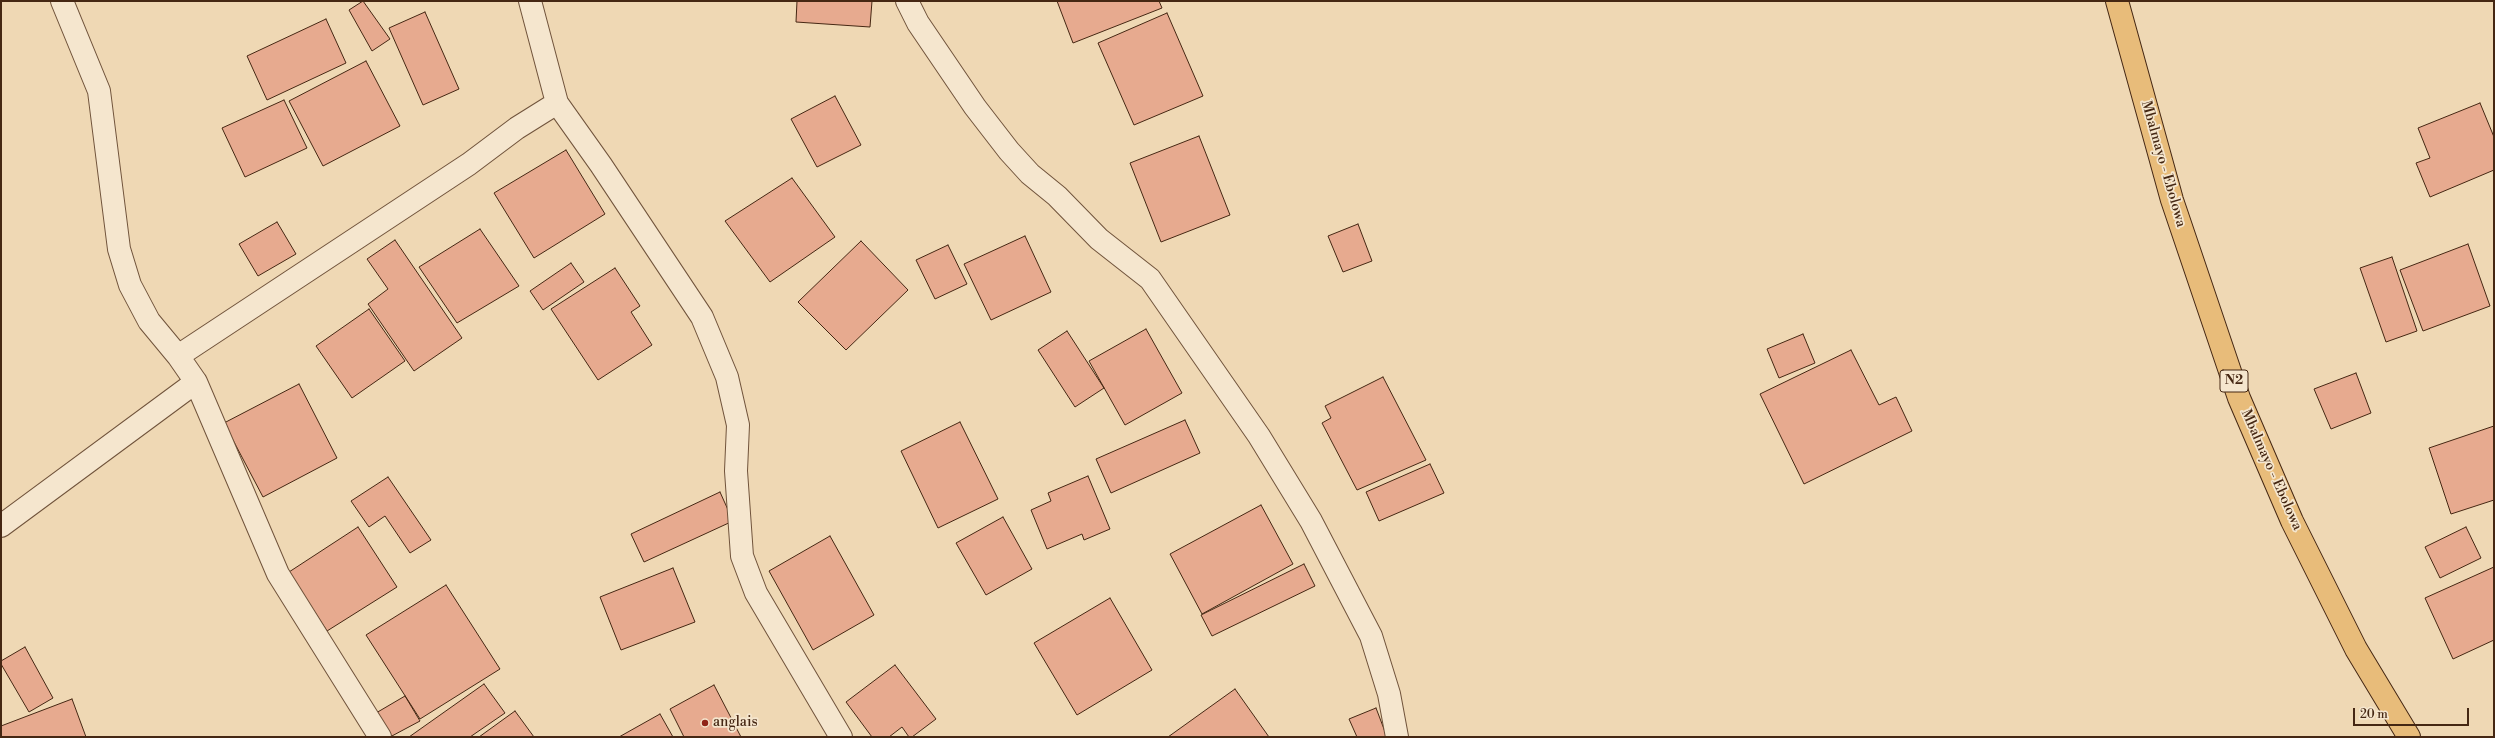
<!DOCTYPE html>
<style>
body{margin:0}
#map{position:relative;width:2495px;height:738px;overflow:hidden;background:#efd8b4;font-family:"Libre Bodoni",serif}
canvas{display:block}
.frame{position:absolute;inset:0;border:2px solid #452713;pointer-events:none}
.scale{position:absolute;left:2353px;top:708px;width:116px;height:18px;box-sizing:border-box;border:2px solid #452713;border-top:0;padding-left:5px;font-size:12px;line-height:14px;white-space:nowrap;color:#452713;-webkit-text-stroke:3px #f5e6ce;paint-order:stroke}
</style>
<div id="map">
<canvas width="2495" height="738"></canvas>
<div class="frame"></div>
<div class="scale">20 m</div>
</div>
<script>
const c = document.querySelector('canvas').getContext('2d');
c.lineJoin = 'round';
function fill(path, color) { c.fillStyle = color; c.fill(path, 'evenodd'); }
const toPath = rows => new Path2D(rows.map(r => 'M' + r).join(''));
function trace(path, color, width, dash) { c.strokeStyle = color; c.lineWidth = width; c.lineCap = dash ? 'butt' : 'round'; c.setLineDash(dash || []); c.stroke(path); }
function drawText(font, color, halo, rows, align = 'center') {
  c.font = font + ' "Libre Bodoni",serif'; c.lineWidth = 3.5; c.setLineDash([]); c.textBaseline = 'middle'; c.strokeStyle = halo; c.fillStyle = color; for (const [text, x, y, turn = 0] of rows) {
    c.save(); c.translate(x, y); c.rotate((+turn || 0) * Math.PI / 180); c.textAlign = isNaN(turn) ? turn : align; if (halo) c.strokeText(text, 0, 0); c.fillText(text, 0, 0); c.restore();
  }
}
const building = toPath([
 [363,1,390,39,372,51,349,10,363,1],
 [797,1,872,1,870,27,796,22,797,1],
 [1057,1,1159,1,1162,8,1073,43,1057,1],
 [425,12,459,89,423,105,389,28,425,12],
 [1167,13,1203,96,1134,125,1098,43,1167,13],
 [326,19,346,63,267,100,247,56,326,19],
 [366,61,400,126,323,166,289,101,366,61],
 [835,96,861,145,817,167,791,119,835,96],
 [284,100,307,148,245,177,222,128,284,100],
 [2480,103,2494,137,2494,170,2430,197,2416,163,2430,158,2418,128,2480,103],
 [1199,136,1230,215,1161,242,1130,163,1199,136],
 [566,150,605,214,534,258,494,193,566,150],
 [792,178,835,237,770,282,725,221,792,178],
 [277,222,296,254,258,276,239,244,277,222],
 [1358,224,1372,261,1343,272,1328,236,1358,224],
 [480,229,519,286,457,323,419,267,480,229],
 [1025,236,1051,292,991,320,964,264,1025,236],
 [395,240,462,338,414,371,368,304,388,289,367,259,395,240],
 [861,241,908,290,846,350,798,302,861,241],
 [2468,244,2490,306,2423,331,2400,270,2468,244],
 [948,245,967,284,935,299,916,260,948,245],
 [2392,257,2417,331,2386,342,2360,268,2392,257],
 [571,263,584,282,543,310,530,291,571,263],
 [615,268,640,306,631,312,652,345,598,380,551,309,615,268],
 [369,309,405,361,352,398,316,346,369,309],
 [1146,329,1182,393,1125,425,1089,361,1146,329],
 [1067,331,1104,388,1075,407,1038,350,1067,331],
 [1803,334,1815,363,1779,378,1767,349,1803,334],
 [1851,350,1879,405,1896,397,1912,431,1804,484,1760,394,1851,350],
 [2356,373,2371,413,2331,429,2314,389,2356,373],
 [1383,377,1426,460,1357,490,1322,423,1331,418,1325,406,1383,377],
 [299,384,337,458,263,497,224,423,299,384],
 [1185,420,1200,453,1111,493,1096,459,1185,420],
 [960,422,998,499,938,528,901,451,960,422],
 [2494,426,2494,500,2451,514,2429,448,2494,426],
 [1430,464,1444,493,1379,521,1366,492,1430,464],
 [1088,476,1110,529,1084,540,1082,534,1047,549,1031,510,1051,501,1048,493,1088,476],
 [388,477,431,540,410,553,385,516,369,527,351,501,388,477],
 [720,492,733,521,644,562,631,534,720,492],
 [1261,505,1293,564,1202,614,1170,554,1261,505],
 [1003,517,1032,569,986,595,956,543,1003,517],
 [358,527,397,587,327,631,289,572,358,527],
 [2466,527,2481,558,2440,578,2425,547,2466,527],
 [830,536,874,615,813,650,769,571,830,536],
 [1304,564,1315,586,1212,636,1201,615,1304,564],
 [2494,567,2494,640,2453,659,2425,598,2494,567],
 [673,568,695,622,621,650,600,597,673,568],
 [446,585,500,669,420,719,366,635,446,585],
 [1110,598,1152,670,1077,715,1034,643,1110,598],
 [25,647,53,698,29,712,1,664,1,661,25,647],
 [895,665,936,719,912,737,909,737,902,727,889,737,872,737,846,702,895,665],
 [484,684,505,713,470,737,409,737,484,684],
 [714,685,741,737,684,737,670,709,714,685],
 [1235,689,1269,737,1168,737,1235,689],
 [405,696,420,721,390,737,376,713,405,696],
 [72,699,86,737,1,737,1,726,72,699],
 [1376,708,1387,737,1357,737,1349,719,1376,708],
 [515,711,534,737,479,737,515,711],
 [660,714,673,737,619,737,660,714]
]);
fill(building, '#e7aa8f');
trace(building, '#452713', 1);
const street = toPath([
 [62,1,99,91,119,249,130,285,149,321,178,356],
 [530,1,557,103,601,165,702,317,727,377,738,425,736,471,742,556,756,593,841,737],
 [907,1,918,23,975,107,1009,151,1030,174,1057,196,1099,239,1150,279,1259,436,1311,521,1371,636,1389,694,1397,737],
 [196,382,278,574,380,737],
 [1,526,196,382,178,356,469,164,517,128,557,103]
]);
const highway = toPath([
 [2117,1,2172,200,2239,398,2292,521,2356,649,2409,737]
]);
trace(street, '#70533b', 24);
trace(highway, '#452713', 24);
trace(street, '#f5e6ce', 22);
trace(highway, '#e8bc7a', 22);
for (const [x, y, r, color] of [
 [705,723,4,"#8f2418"]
]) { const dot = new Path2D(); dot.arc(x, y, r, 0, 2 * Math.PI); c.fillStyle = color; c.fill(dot); trace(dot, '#f5e6ce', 1.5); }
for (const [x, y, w] of [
 [2234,381,28]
]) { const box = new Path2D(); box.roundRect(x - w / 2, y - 11, w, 22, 3); c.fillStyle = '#f5e6ce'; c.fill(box); trace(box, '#452713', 1); }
drawText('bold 13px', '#452713', null, [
 ["N2",2234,381]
]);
drawText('14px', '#452713', '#f5e6ce', [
 ["Mbalmayo - Ebolowa",2163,164,74],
 ["Mbalmayo - Ebolowa",2271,470,66]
]);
drawText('14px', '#452713', '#f5e6ce', [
 ["anglais",713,723]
], 'left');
</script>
